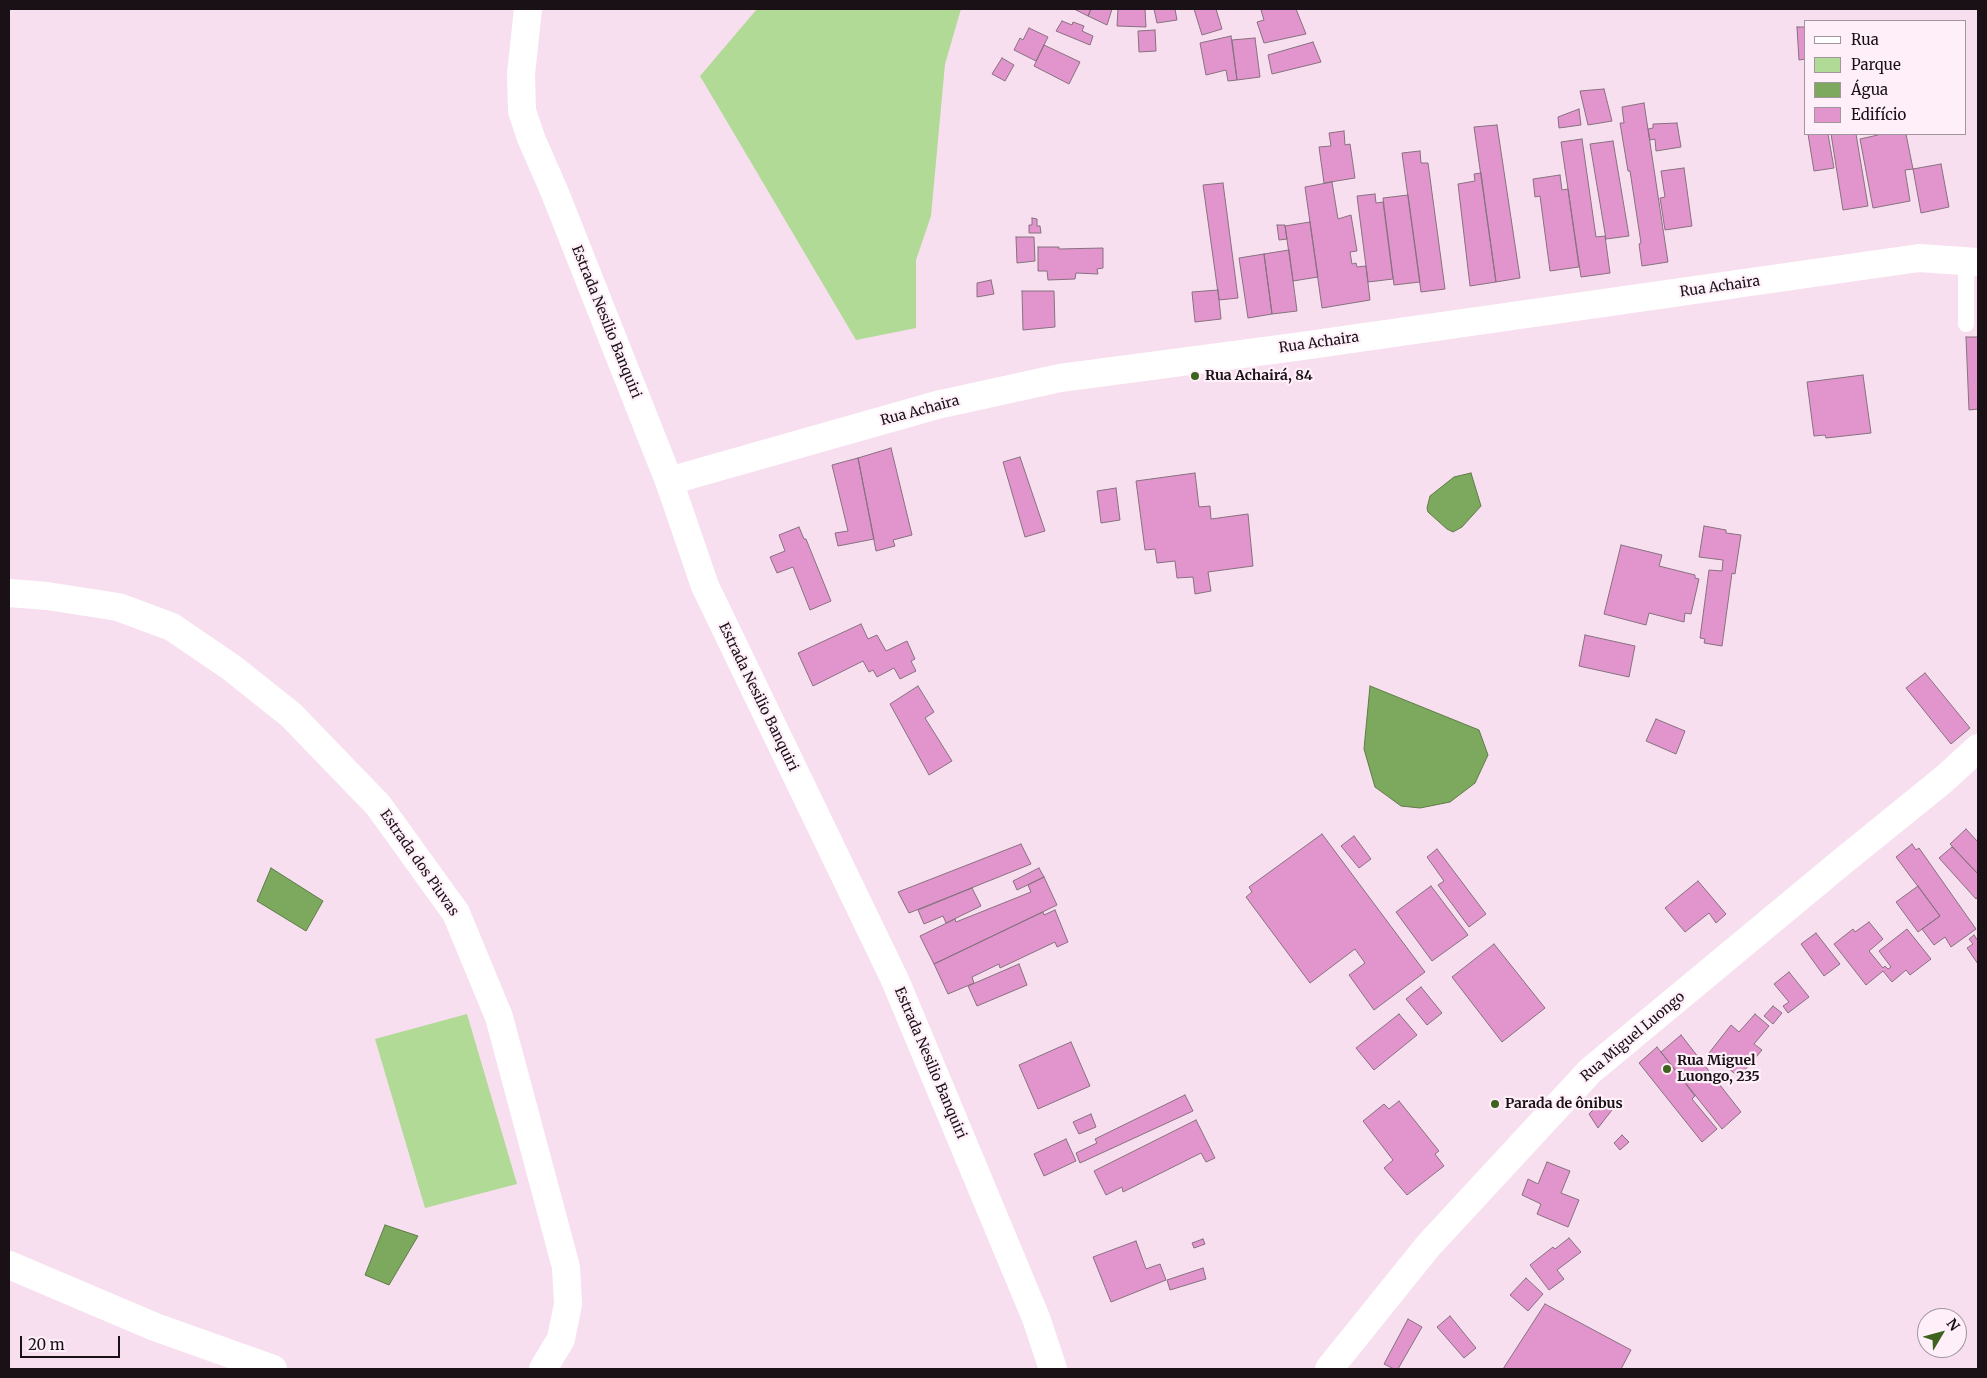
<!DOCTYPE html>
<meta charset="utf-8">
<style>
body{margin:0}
#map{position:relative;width:1987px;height:1378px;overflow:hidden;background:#f7dfef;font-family:Merriweather,serif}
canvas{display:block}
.frame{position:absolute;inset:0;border:10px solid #191116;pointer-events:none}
.legend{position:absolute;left:1804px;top:20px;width:162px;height:115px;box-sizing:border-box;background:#feeff9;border:1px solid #a2969e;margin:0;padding:6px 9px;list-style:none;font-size:15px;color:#191116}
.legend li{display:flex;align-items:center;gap:10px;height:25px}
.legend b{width:25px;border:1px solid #a2969e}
.north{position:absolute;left:1917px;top:1308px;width:50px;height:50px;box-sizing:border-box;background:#feeff9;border:1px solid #a2969e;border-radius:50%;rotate:53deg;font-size:14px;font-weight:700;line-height:20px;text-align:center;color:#191116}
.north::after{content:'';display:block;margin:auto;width:18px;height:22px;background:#3d631e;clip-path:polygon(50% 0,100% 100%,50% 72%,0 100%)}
.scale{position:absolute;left:20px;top:1336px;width:100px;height:22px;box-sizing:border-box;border:2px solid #191116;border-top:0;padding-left:6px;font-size:15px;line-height:18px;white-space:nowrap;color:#191116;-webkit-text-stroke:4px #feeff9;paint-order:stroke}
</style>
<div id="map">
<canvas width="1987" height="1378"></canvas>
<div class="frame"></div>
<ul class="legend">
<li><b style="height:6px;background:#fff"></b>Rua</li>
<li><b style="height:14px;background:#b0da95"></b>Parque</li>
<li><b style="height:14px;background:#7ca95d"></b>Água</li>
<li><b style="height:14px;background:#e295cc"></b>Edifício</li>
</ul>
<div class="north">N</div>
<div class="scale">20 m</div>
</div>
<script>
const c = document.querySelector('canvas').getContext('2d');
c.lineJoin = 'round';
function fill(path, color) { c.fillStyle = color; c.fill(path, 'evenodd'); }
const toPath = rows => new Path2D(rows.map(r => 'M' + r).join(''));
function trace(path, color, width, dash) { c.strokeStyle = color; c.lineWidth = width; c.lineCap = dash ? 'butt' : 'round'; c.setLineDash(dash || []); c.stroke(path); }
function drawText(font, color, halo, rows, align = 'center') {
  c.font = font + ' Merriweather,serif'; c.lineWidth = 4.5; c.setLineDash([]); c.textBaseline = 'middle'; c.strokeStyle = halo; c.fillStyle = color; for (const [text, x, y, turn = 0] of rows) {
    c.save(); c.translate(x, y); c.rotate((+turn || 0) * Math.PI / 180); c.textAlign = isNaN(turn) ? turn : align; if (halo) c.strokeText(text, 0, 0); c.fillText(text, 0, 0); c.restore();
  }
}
fill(toPath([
 [757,9,961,9,945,64,931,216,916,260,916,328,856,340,700,76],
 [467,1014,517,1184,425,1208,375,1039]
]), '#b0da95');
const water = toPath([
 [1471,473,1481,506,1462,527,1453,532,1447,529,1428,512,1427,508,1430,496,1454,477,1471,473],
 [1370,686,1479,730,1488,755,1475,783,1450,802,1420,808,1401,806,1375,787,1364,749,1370,686],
 [271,868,323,901,306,931,257,901,271,868],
 [385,1225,418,1236,389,1285,365,1275,385,1225]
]);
fill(water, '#7ca95d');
trace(water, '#5e7b48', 1);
const building = toPath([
 [1074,9,1091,9,1088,16,1074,9],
 [1091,9,1112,9,1107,25,1088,16,1091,9],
 [1118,9,1145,9,1146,27,1117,26,1118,9],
 [1154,9,1175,9,1177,20,1157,23,1154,9],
 [1194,9,1216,9,1222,29,1202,35,1194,9],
 [1264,9,1296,9,1306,34,1264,43,1257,22,1264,20,1261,10,1264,9],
 [1062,21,1072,25,1073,22,1084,26,1082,31,1093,36,1090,45,1056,31,1062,21],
 [1797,27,1806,27,1806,59,1799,60,1797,27],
 [1029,28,1048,37,1036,61,1014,50,1020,38,1023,40,1029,28],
 [1155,30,1156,51,1139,52,1138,31,1155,30],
 [1231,36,1237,80,1228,81,1226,70,1206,75,1200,43,1231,36],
 [1255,38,1260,77,1237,80,1232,40,1255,38],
 [1313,42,1321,62,1272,74,1268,55,1313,42],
 [1044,45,1080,62,1069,84,1034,66,1044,45],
 [1002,58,1014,65,1005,81,992,74,1002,58],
 [1604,89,1612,121,1588,125,1580,91,1604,89],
 [1644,103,1668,262,1642,266,1639,244,1641,243,1630,171,1628,171,1620,123,1624,123,1622,107,1644,103],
 [1579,109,1581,125,1559,128,1558,117,1579,109],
 [1677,123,1681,147,1656,151,1655,139,1650,140,1648,129,1653,128,1653,124,1677,123],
 [1497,125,1520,278,1496,282,1474,127,1497,125],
 [1344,131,1345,145,1350,144,1355,178,1324,183,1319,147,1331,146,1329,133,1344,131],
 [1808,134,1828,134,1834,168,1814,171,1808,134],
 [1831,134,1856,134,1868,206,1843,210,1831,134],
 [1877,134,1906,134,1913,169,1905,170,1910,201,1873,208,1860,139,1878,135,1877,134],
 [1582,139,1596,237,1605,236,1610,273,1581,277,1561,142,1582,139],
 [1613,141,1629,236,1606,239,1590,144,1613,141],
 [1420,151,1421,163,1428,163,1445,289,1421,292,1402,153,1420,151],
 [1941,164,1949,207,1921,213,1913,169,1941,164],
 [1684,168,1692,226,1665,230,1660,198,1665,197,1661,171,1684,168],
 [1481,173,1496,282,1470,286,1458,184,1475,181,1474,174,1481,173],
 [1560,175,1562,190,1568,189,1579,267,1550,271,1540,196,1535,197,1533,179,1560,175],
 [1332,182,1338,219,1351,215,1357,251,1350,252,1352,264,1356,263,1357,267,1366,266,1370,300,1322,308,1305,187,1332,182],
 [1223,183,1238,298,1219,300,1203,185,1223,183],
 [1375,194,1376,203,1383,202,1393,279,1368,282,1357,196,1375,194],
 [1408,195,1420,282,1394,285,1383,198,1408,195],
 [1032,218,1037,219,1037,226,1040,226,1041,233,1029,233,1029,225,1032,225,1032,218],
 [1310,222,1318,277,1293,281,1285,226,1310,222],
 [1277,225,1285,225,1287,239,1279,240,1277,225],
 [1016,237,1034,237,1035,261,1017,263,1016,237],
 [1038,247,1059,247,1059,249,1103,248,1103,268,1097,269,1098,274,1076,273,1075,279,1048,280,1047,271,1038,271,1038,247],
 [1289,250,1297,311,1272,314,1264,254,1289,250],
 [1264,254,1272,314,1248,318,1239,258,1264,254],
 [991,280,994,294,977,297,977,283,991,280],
 [1218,290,1221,319,1195,322,1192,292,1218,290],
 [1022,291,1054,291,1055,327,1023,330,1022,291],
 [1966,337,1978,337,1978,409,1969,410,1966,337],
 [1863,375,1871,433,1826,438,1825,435,1814,436,1807,382,1863,375],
 [891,448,912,535,893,540,895,546,876,551,858,458,891,448],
 [1020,457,1045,531,1025,537,1003,462,1020,457],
 [858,458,874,539,838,546,835,533,848,531,832,465,858,458],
 [1195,473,1199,507,1210,506,1211,519,1248,514,1253,566,1208,572,1211,591,1195,594,1193,577,1177,578,1175,561,1157,563,1155,549,1145,550,1136,481,1195,473],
 [1116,488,1120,520,1101,523,1097,491,1116,488],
 [1704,526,1726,530,1726,533,1741,535,1735,574,1732,573,1722,646,1704,643,1705,639,1700,638,1709,570,1722,571,1723,560,1699,557,1704,526],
 [799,527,804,539,806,539,831,601,810,610,793,567,777,573,770,557,785,551,779,535,799,527],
 [1621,545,1662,555,1659,566,1695,575,1695,578,1699,579,1691,614,1685,613,1684,622,1649,613,1646,625,1604,614,1621,545],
 [861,624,868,639,877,635,886,651,907,641,915,659,911,661,916,671,900,679,894,668,877,677,873,670,869,672,863,661,813,686,798,653,861,624],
 [1585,635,1635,646,1629,677,1579,666,1585,635],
 [1925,673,1970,728,1951,744,1906,688,1925,673],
 [918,686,934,712,925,718,952,761,929,775,890,704,918,686],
 [1656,719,1685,731,1676,754,1646,741,1656,719],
 [1966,829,1978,842,1978,874,1950,844,1966,829],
 [1322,834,1425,972,1374,1010,1349,975,1365,963,1355,949,1310,983,1246,897,1252,892,1249,887,1322,834],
 [1354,836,1371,859,1359,868,1341,846,1354,836],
 [1021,844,1031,864,909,913,898,892,1021,844],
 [1912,844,1916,850,1919,848,1976,929,1951,947,1945,937,1934,945,1922,929,1940,916,1896,857,1912,844],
 [1952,847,1978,874,1978,896,1976,899,1939,858,1952,847],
 [1437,849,1486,914,1469,927,1438,885,1444,881,1427,857,1437,849],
 [1039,868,1044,877,1017,890,1013,881,1039,868],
 [1044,877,1057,905,934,964,920,936,955,919,956,922,1031,892,1028,885,1044,877],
 [1698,881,1726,914,1716,923,1709,913,1685,932,1665,908,1698,881],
 [1431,886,1468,935,1432,961,1396,912,1431,886],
 [1918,886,1940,916,1918,932,1896,902,1918,886],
 [972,888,981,906,946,923,943,916,924,924,918,910,972,888],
 [1055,910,1068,942,1057,947,1055,942,1000,968,999,964,972,977,974,983,948,994,934,964,1043,912,1044,915,1055,910],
 [1869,922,1883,939,1869,951,1883,968,1885,966,1888,969,1891,967,1879,951,1907,929,1931,959,1910,975,1906,970,1892,982,1883,971,1866,985,1834,944,1853,929,1855,932,1869,922],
 [1816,933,1840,964,1824,976,1801,944,1816,933],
 [1974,935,1978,941,1978,964,1967,948,1973,944,1969,939,1974,935],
 [1494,944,1545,1008,1502,1042,1452,977,1494,944],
 [1019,964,1027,985,977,1006,968,986,1019,964],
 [1789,972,1809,997,1788,1013,1783,1006,1789,1002,1774,984,1789,972],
 [1421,987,1442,1013,1427,1025,1406,999,1421,987],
 [1773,1006,1782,1013,1773,1024,1764,1016,1773,1006],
 [1399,1014,1417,1035,1374,1070,1356,1048,1399,1014],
 [1755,1014,1769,1026,1754,1044,1762,1050,1739,1077,1709,1053,1731,1025,1739,1032,1755,1014],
 [1681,1035,1741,1112,1722,1129,1661,1052,1681,1035],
 [1071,1042,1090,1086,1038,1109,1019,1065,1071,1042],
 [1657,1047,1695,1096,1692,1099,1717,1129,1702,1142,1639,1063,1657,1047],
 [1185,1095,1193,1111,1080,1163,1076,1153,1097,1143,1095,1139,1185,1095],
 [1604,1099,1612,1110,1598,1128,1589,1114,1604,1099],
 [1399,1101,1439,1151,1435,1154,1444,1166,1407,1195,1384,1168,1393,1160,1363,1121,1384,1104,1389,1109,1399,1101],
 [1091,1114,1096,1127,1079,1134,1073,1122,1091,1114],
 [1196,1120,1215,1158,1206,1162,1201,1153,1123,1192,1122,1187,1106,1195,1094,1171,1196,1120],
 [1622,1135,1629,1142,1620,1150,1614,1143,1622,1135],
 [1066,1139,1076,1161,1044,1176,1034,1154,1066,1139],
 [1547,1162,1570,1171,1561,1193,1579,1200,1568,1227,1537,1214,1541,1204,1522,1195,1528,1179,1538,1184,1547,1162],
 [1569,1238,1581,1252,1557,1270,1564,1279,1549,1290,1530,1265,1553,1247,1555,1249,1569,1238],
 [1203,1239,1205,1244,1194,1248,1192,1243,1203,1239],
 [1136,1241,1146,1269,1160,1264,1166,1280,1111,1302,1093,1257,1136,1241],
 [1203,1268,1206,1279,1170,1290,1167,1280,1203,1268],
 [1526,1278,1543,1294,1528,1311,1510,1295,1526,1278],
 [1545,1304,1631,1350,1621,1369,1503,1369,1545,1304],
 [1450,1316,1476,1348,1464,1358,1437,1327,1450,1316],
 [1408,1319,1422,1327,1398,1369,1394,1369,1384,1364,1408,1319]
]);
fill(building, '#e295cc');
trace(building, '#86717f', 1);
trace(toPath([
 [1966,260,1966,324]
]), '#fff', 16);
trace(toPath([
 [528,9,521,74,522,111,531,138,555,193,669,481,705,586,895,980,1036,1318,1053,1369],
 [669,481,937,405,1060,378,1295,347,1919,258,1978,262],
 [9,593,47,596,118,607,172,627,232,668,291,715,378,805,456,913,499,1017,566,1267,568,1304,561,1339,543,1369],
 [9,1265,155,1327,273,1369],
 [1329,1369,1428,1246,1590,1071,1843,861,1943,780,1978,748]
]), '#fff', 28);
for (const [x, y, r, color] of [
 [1195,376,5,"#3d631e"],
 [1667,1069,5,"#3d631e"],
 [1495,1104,5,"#3d631e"]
]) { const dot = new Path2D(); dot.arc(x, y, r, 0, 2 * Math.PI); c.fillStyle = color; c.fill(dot); trace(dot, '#feeff9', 2); }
drawText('14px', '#191116', '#feeff9', [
 ["Rua Achaira",1720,287,-8],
 ["Estrada Nesilio Banquiri",606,322,68],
 ["Rua Achaira",1319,343,-8],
 ["Rua Achaira",920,411,-15],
 ["Estrada Nesilio Banquiri",758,697,64],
 ["Estrada dos Piuvas",419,863,55],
 ["Rua Miguel Luongo",1633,1037,-40],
 ["Estrada Nesilio Banquiri",930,1063,67]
]);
drawText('bold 14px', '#191116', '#feeff9', [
 ["Rua Achairá, 84",1205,376],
 ["Rua Miguel",1677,1061],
 ["Luongo, 235",1677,1077],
 ["Parada de ônibus",1505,1104]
], 'left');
</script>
